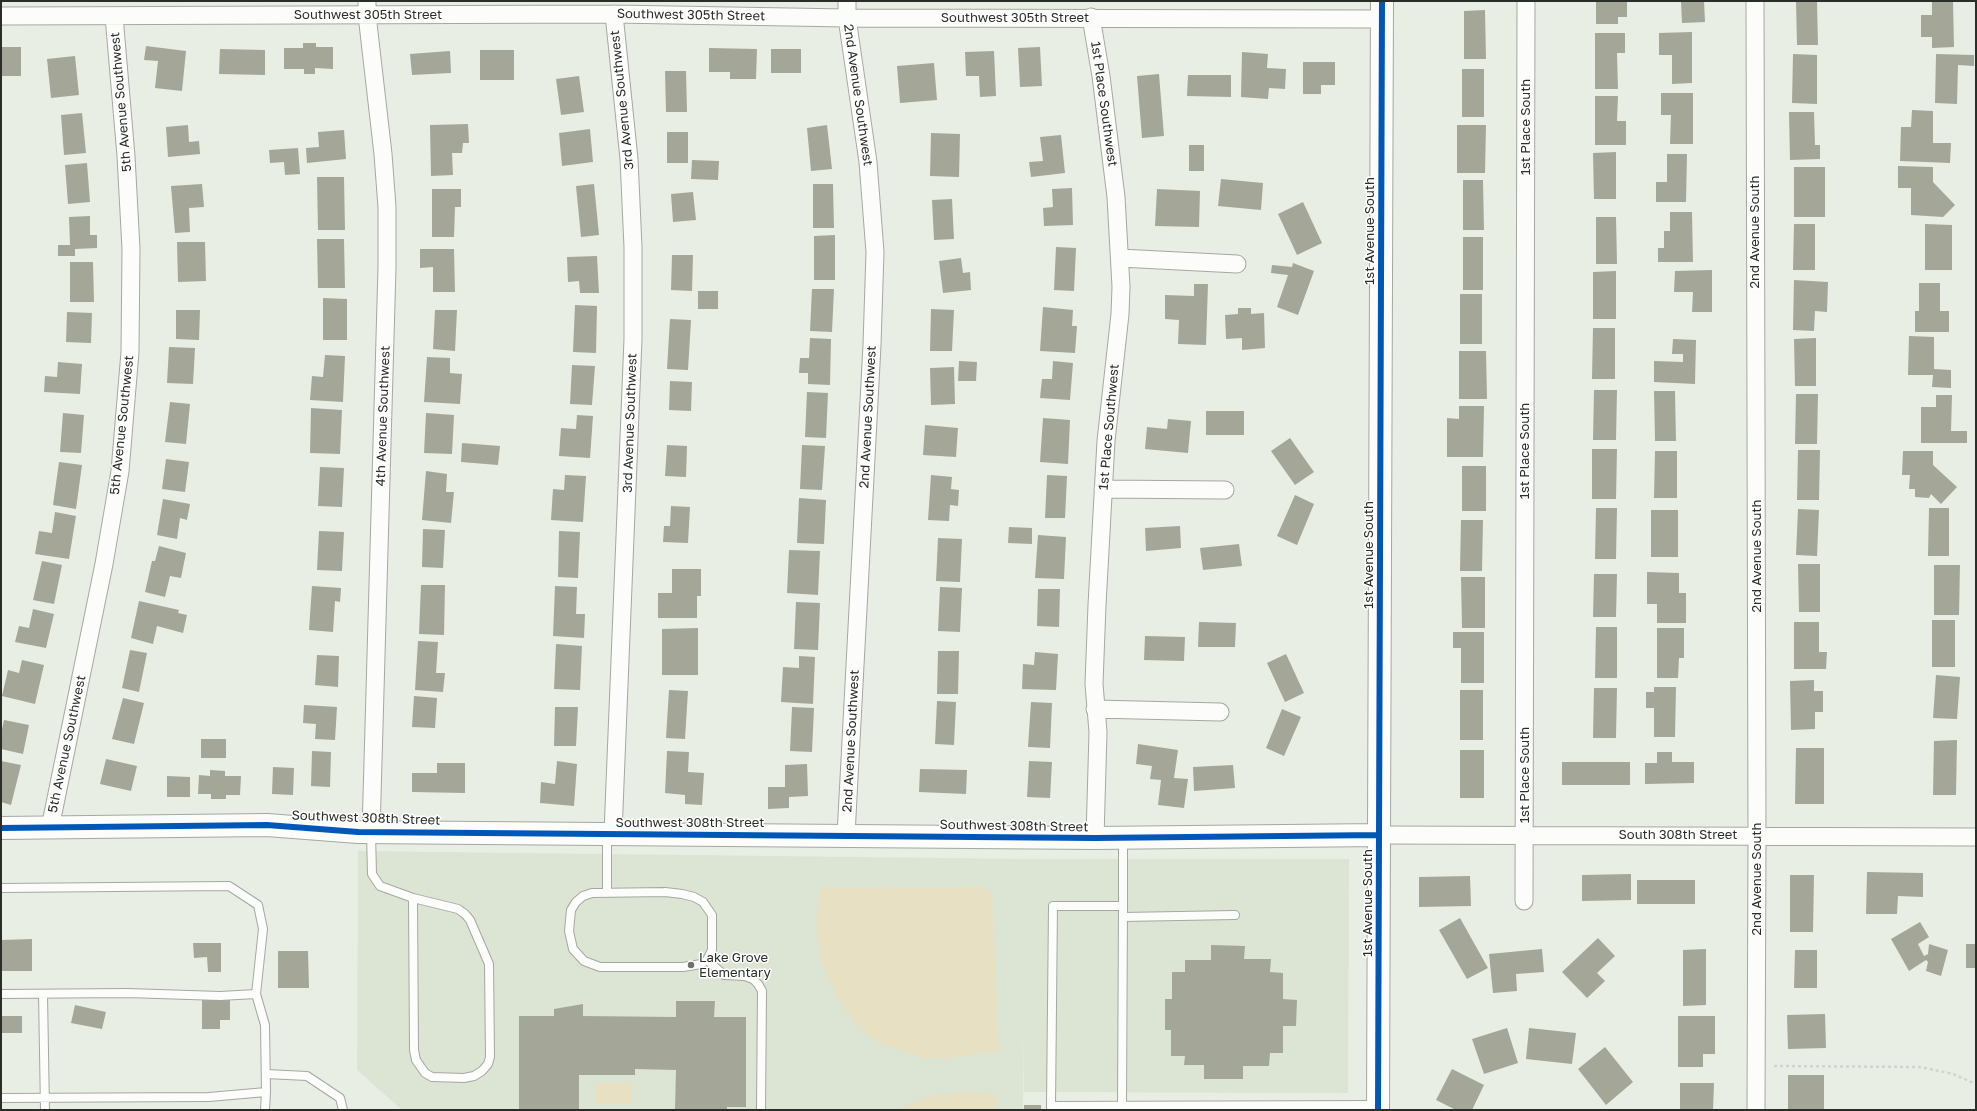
<!DOCTYPE html>
<style>
body{margin:0}
#map{position:relative;width:1977px;height:1111px;overflow:hidden;background:#e9eee4;font-family:"Golos Text",sans-serif}
canvas{display:block}
.frame{position:absolute;inset:0;border:2px solid #2a2e28;pointer-events:none}
</style>
<div id="map">
<canvas width="1977" height="1111"></canvas>
<div class="frame"></div>
</div>
<script>
const c = document.querySelector('canvas').getContext('2d');
c.lineJoin = 'round';
function fill(path, color) { c.fillStyle = color; c.fill(path, 'evenodd'); }
const toPath = rows => new Path2D(rows.map(r => 'M' + r).join(''));
function trace(path, color, width, dash) { c.strokeStyle = color; c.lineWidth = width; c.lineCap = dash ? 'butt' : 'round'; c.setLineDash(dash || []); c.stroke(path); }
function drawText(font, color, halo, rows, align = 'center') {
  c.font = font + ' "Golos Text",sans-serif'; c.lineWidth = 3; c.setLineDash([]); c.textBaseline = 'middle'; c.strokeStyle = halo; c.fillStyle = color; for (const [text, x, y, turn = 0] of rows) {
    c.save(); c.translate(x, y); c.rotate((+turn || 0) * Math.PI / 180); c.textAlign = isNaN(turn) ? turn : align; if (halo) c.strokeText(text, 0, 0); c.fillText(text, 0, 0); c.restore();
  }
}
fill(toPath([
 [358,851,1025,859,1349,859,1348,1093,1024,1092,1024,1033,1023,1110,402,1110,357,1070]
]), '#dce5d4');
fill(toPath([
 [982,887,992,896,999,1051,949,1058,925,1058,885,1046,869,1036,856,1024,842,1005,829,982,819,954,816,922,820,888],
 [596,1083,631,1083,631,1104,596,1104],
 [963,1092,997,1095,997,1110,896,1110,932,1095]
]), '#e8e0c2');
fill(toPath([
 [1596,1,1627,1,1627,17,1618,17,1618,24,1596,24],
 [1681,1,1704,1,1705,22,1682,23],
 [1796,1,1817,1,1818,45,1797,45],
 [1932,1,1953,1,1954,47,1932,48,1932,37,1921,37,1921,15,1932,15],
 [1485,10,1486,59,1464,59,1464,11],
 [1692,32,1692,83,1672,84,1672,55,1659,55,1659,33],
 [1595,33,1625,33,1625,53,1617,53,1618,89,1595,89],
 [303,43,316,43,316,47,333,47,333,69,315,68,315,74,304,74,304,69,284,69,284,48,303,48],
 [146,46,186,51,182,91,155,88,158,61,144,60],
 [1,47,21,47,21,76,1,76],
 [1040,47,1042,86,1020,87,1018,48],
 [709,48,757,49,756,79,730,79,730,72,709,72],
 [220,49,265,50,265,75,219,74],
 [771,49,801,49,801,73,771,73],
 [480,50,514,50,514,80,480,80],
 [450,51,451,73,412,75,410,54],
 [994,51,996,96,980,97,979,76,966,76,965,52],
 [1242,52,1268,54,1267,68,1286,69,1285,89,1269,88,1268,99,1241,97],
 [1793,54,1817,55,1817,104,1792,103],
 [1936,54,1974,55,1974,66,1958,65,1957,104,1935,103],
 [75,56,79,95,51,98,47,59],
 [1303,62,1335,62,1335,85,1321,85,1321,94,1303,94],
 [934,63,937,100,900,103,897,66],
 [1462,69,1484,69,1484,117,1462,117],
 [665,71,686,71,687,112,666,112],
 [1159,74,1164,136,1142,138,1137,76],
 [1188,75,1231,75,1231,97,1187,96],
 [579,76,584,112,561,115,556,79],
 [1661,93,1693,93,1693,144,1670,144,1671,115,1661,115],
 [1595,96,1618,96,1617,121,1626,121,1626,145,1595,145],
 [1912,110,1933,111,1933,143,1951,143,1950,163,1900,161,1901,127,1911,127],
 [1789,112,1814,112,1815,145,1820,145,1820,159,1790,160],
 [82,113,86,153,64,155,61,115],
 [468,124,469,143,463,143,462,153,452,153,453,175,431,176,430,125],
 [188,125,189,142,199,141,200,154,168,157,166,127],
 [827,125,832,169,811,171,807,128],
 [1457,125,1486,125,1485,173,1457,173],
 [590,129,593,162,562,166,559,133],
 [344,130,346,159,307,163,306,148,319,147,318,132],
 [667,132,688,132,688,163,667,163],
 [931,133,960,134,959,177,930,176],
 [1061,135,1065,173,1031,177,1029,162,1043,161,1040,137],
 [1189,145,1204,145,1204,171,1189,171],
 [298,148,300,174,285,175,284,162,270,163,269,150],
 [1616,152,1616,199,1594,199,1593,153],
 [1667,154,1687,154,1686,202,1656,202,1656,182,1667,182],
 [692,160,719,161,718,180,691,179],
 [87,163,90,202,68,204,65,165],
 [1898,166,1933,167,1933,182,1955,205,1943,217,1911,215,1911,188,1898,188],
 [1794,167,1825,167,1825,217,1794,217],
 [317,177,344,177,345,230,318,230],
 [1221,179,1263,183,1261,210,1218,206],
 [1463,180,1483,180,1484,230,1463,230],
 [202,184,204,207,189,208,190,232,175,233,171,186],
 [594,184,599,235,581,237,576,186],
 [813,184,833,184,834,228,813,228],
 [1072,188,1073,225,1044,226,1043,208,1053,207,1052,189],
 [432,189,461,189,461,207,455,207,454,237,432,237],
 [1157,189,1200,191,1199,227,1155,226],
 [693,192,696,220,673,222,671,194],
 [952,199,954,239,934,240,932,200],
 [1303,202,1322,243,1297,255,1278,214],
 [1670,212,1692,212,1693,262,1658,262,1658,248,1664,248,1664,231,1670,231],
 [90,216,90,235,97,235,97,248,75,249,75,256,58,256,58,245,70,245,69,217],
 [1596,217,1616,217,1617,264,1596,264],
 [1794,224,1815,224,1815,270,1793,270],
 [1925,224,1952,225,1952,270,1925,270],
 [835,235,835,280,814,280,814,236],
 [1463,237,1483,237,1483,290,1463,290],
 [317,239,344,239,345,288,318,288],
 [177,242,205,242,206,281,178,282],
 [1056,247,1076,248,1074,291,1054,290],
 [420,249,454,249,455,292,433,292,433,267,420,268],
 [672,255,693,255,692,291,671,290],
 [597,256,599,293,580,293,579,281,568,282,567,257],
 [961,258,963,273,970,272,971,290,943,293,939,261],
 [70,262,93,262,94,302,70,302],
 [1293,263,1314,271,1298,315,1277,307,1288,275,1271,273,1272,265,1292,267],
 [1712,270,1712,312,1692,312,1693,292,1674,292,1675,271],
 [1616,271,1616,319,1593,319,1593,272],
 [1794,280,1828,282,1827,312,1815,311,1814,331,1793,330],
 [1919,283,1940,283,1940,311,1949,311,1949,332,1915,332,1915,311,1919,311],
 [1194,284,1208,284,1206,345,1178,344,1179,320,1165,319,1165,295,1194,296],
 [812,289,834,289,832,332,810,331],
 [698,291,718,291,718,309,698,309],
 [1460,294,1482,294,1482,344,1460,344],
 [323,298,347,299,347,340,323,340],
 [575,305,597,306,596,353,573,352],
 [1043,307,1073,310,1072,326,1077,326,1075,353,1040,351],
 [1238,308,1251,308,1251,314,1264,313,1265,348,1242,350,1242,338,1226,339,1225,315,1238,314],
 [931,309,954,310,952,351,930,351],
 [176,310,200,310,199,340,176,339],
 [435,310,457,310,455,351,433,349],
 [67,312,92,313,91,343,66,342],
 [670,319,691,320,688,370,667,369],
 [1593,328,1615,328,1615,379,1592,379],
 [1909,336,1934,337,1934,369,1951,370,1951,388,1932,387,1933,375,1908,375],
 [810,338,831,339,830,385,808,384,808,373,799,373,800,358,809,358],
 [1816,338,1816,386,1795,386,1794,339],
 [1673,339,1696,340,1695,384,1654,382,1654,361,1683,362,1683,354,1672,354],
 [169,347,195,348,193,384,167,383],
 [1459,351,1486,351,1487,399,1459,399],
 [325,355,345,356,343,402,310,400,312,376,323,377],
 [427,357,450,358,450,373,462,374,460,404,424,402],
 [959,361,977,362,976,381,958,381],
 [1053,361,1073,363,1070,400,1040,398,1042,379,1052,379],
 [58,362,82,364,80,394,44,392,45,376,57,377],
 [572,365,595,366,592,405,570,404],
 [954,367,955,404,931,405,930,368],
 [670,381,692,382,691,411,669,410],
 [1594,390,1617,390,1616,440,1593,440],
 [1654,391,1675,391,1676,441,1655,441],
 [807,392,828,393,826,438,805,437],
 [1796,394,1818,394,1817,444,1795,444],
 [1936,395,1952,395,1951,431,1967,431,1967,443,1921,443,1921,407,1936,407],
 [170,402,190,404,186,444,165,442],
 [1459,406,1484,406,1483,457,1447,457,1447,418,1459,419],
 [311,408,342,410,340,454,310,453],
 [1206,411,1244,411,1244,435,1206,435],
 [63,413,84,415,81,453,60,452],
 [426,413,454,415,452,454,424,453],
 [577,415,593,416,590,458,559,456,561,428,576,429],
 [1043,418,1070,420,1068,464,1040,462],
 [1168,419,1191,421,1188,453,1145,449,1147,427,1167,429],
 [925,425,958,428,956,457,923,455],
 [1290,438,1314,472,1295,485,1271,451],
 [462,443,500,446,498,465,461,462],
 [667,445,687,446,686,477,665,476],
 [802,445,825,446,822,490,800,489],
 [1592,449,1617,449,1616,499,1592,499],
 [1798,450,1820,450,1819,500,1797,500],
 [1655,451,1677,451,1677,498,1654,498],
 [1903,451,1933,451,1933,465,1957,487,1941,504,1931,494,1929,498,1915,497,1915,489,1909,489,1910,475,1902,475],
 [166,459,189,462,185,492,162,489],
 [59,462,82,465,76,509,53,505],
 [1462,466,1486,466,1486,511,1462,511],
 [320,467,344,468,342,507,318,506],
 [426,471,447,474,446,492,454,492,451,523,422,520],
 [565,475,586,476,583,522,551,520,553,489,564,490],
 [931,475,952,477,951,489,959,490,958,506,950,505,949,521,928,520],
 [1047,475,1067,476,1065,518,1045,518],
 [1295,495,1314,504,1297,545,1277,536],
 [799,498,826,500,824,544,797,543],
 [163,499,190,504,187,520,180,518,177,539,157,535],
 [671,506,690,507,688,543,663,542,664,526,670,526],
 [1596,508,1617,508,1616,559,1595,559],
 [1929,508,1949,508,1949,556,1928,556],
 [1798,509,1819,510,1817,556,1796,555],
 [1651,510,1678,510,1678,557,1651,557],
 [55,512,76,516,69,559,35,554,39,531,52,533],
 [1461,520,1483,520,1482,571,1460,571],
 [1180,526,1181,548,1146,551,1145,528],
 [1009,527,1032,528,1032,544,1008,543],
 [423,529,445,530,443,568,422,567],
 [319,531,344,532,342,571,317,570],
 [559,531,580,532,578,578,558,577],
 [1038,535,1066,537,1064,579,1035,578],
 [938,538,962,539,960,582,936,581],
 [1239,544,1242,566,1203,570,1200,548],
 [159,546,186,553,181,578,170,576,165,597,145,592,152,561,155,561],
 [789,550,820,551,818,595,787,593],
 [42,561,62,565,54,604,33,600],
 [1798,564,1820,564,1820,612,1799,612],
 [1934,565,1960,565,1959,615,1934,615],
 [672,569,701,569,701,596,697,596,697,618,658,618,658,593,672,593],
 [1647,572,1679,573,1679,593,1686,593,1686,623,1657,623,1657,604,1647,604],
 [1594,574,1617,574,1616,617,1593,617],
 [1461,577,1485,577,1485,628,1462,628],
 [421,585,445,585,444,635,419,634],
 [312,586,341,588,340,602,335,601,333,632,309,630],
 [555,586,577,587,576,614,585,614,584,638,553,636],
 [940,587,962,588,960,632,938,631],
 [1038,589,1060,589,1059,627,1037,626],
 [139,601,179,610,178,613,187,615,183,633,157,626,153,644,131,638],
 [796,602,820,603,818,650,794,649],
 [33,609,54,614,46,648,15,642,19,626,29,628],
 [1932,620,1955,620,1955,667,1932,667],
 [1199,622,1236,623,1235,647,1198,647],
 [1794,622,1819,622,1819,652,1827,652,1826,669,1794,669],
 [1596,627,1617,627,1617,678,1595,678],
 [698,628,698,675,662,675,662,629],
 [1657,628,1684,628,1684,658,1679,658,1678,678,1657,678],
 [1453,632,1484,632,1484,683,1461,683,1461,648,1453,648],
 [1145,636,1185,637,1184,661,1144,660],
 [418,641,438,642,436,673,445,673,443,692,415,690],
 [556,644,582,646,580,690,554,689],
 [130,650,147,653,139,692,122,688],
 [938,651,959,651,958,694,937,694],
 [1035,652,1058,654,1056,690,1022,689,1023,664,1034,665],
 [1286,654,1304,693,1285,702,1267,663],
 [317,655,339,656,338,687,315,685],
 [799,656,815,657,813,704,781,702,783,667,799,668],
 [22,660,44,665,35,704,2,696,8,670,19,673],
 [1936,675,1960,677,1957,719,1933,718],
 [1814,680,1814,691,1823,691,1823,712,1815,712,1815,729,1791,730,1790,681],
 [1654,687,1676,687,1675,737,1654,737,1654,708,1646,708,1646,692,1654,692],
 [1594,688,1617,688,1616,738,1593,738],
 [669,690,688,691,685,739,666,738],
 [1460,690,1483,690,1483,740,1460,740],
 [414,696,437,698,435,728,412,727],
 [123,698,144,703,134,744,112,739],
 [937,701,956,702,954,745,935,744],
 [1031,702,1052,703,1050,748,1028,747],
 [304,705,337,707,335,740,315,739,316,724,303,723],
 [555,707,578,707,576,746,554,746],
 [792,707,814,708,812,752,790,751],
 [1282,709,1301,717,1284,756,1266,748],
 [4,720,29,725,23,754,1,749,1,734],
 [201,739,226,739,226,758,201,758],
 [1957,740,1956,795,1933,795,1934,741],
 [1138,744,1178,750,1174,778,1188,779,1184,808,1158,805,1161,780,1150,779,1152,766,1136,764],
 [1796,748,1824,748,1824,804,1795,804],
 [1460,750,1484,750,1484,798,1460,798],
 [312,751,331,752,330,787,311,786],
 [667,751,689,752,688,772,704,773,702,805,685,804,685,795,665,793],
 [1657,752,1672,752,1672,762,1694,762,1694,783,1645,784,1645,763,1657,763],
 [106,759,137,766,131,791,100,784],
 [1,761,21,765,11,805,1,802],
 [557,761,577,764,574,806,540,803,541,782,555,784],
 [1029,761,1052,762,1050,798,1027,797],
 [1562,762,1630,762,1630,785,1562,785],
 [437,763,465,763,465,793,412,792,412,773,437,773],
 [807,764,808,796,789,797,789,808,768,809,768,787,785,787,785,765],
 [1233,765,1235,788,1194,791,1193,767],
 [273,767,294,768,293,795,272,794],
 [920,769,967,770,966,794,919,792],
 [210,770,225,771,225,776,241,776,240,795,226,795,226,799,211,799,211,794,198,794,199,775,210,776],
 [167,776,190,777,190,797,167,797],
 [1867,872,1923,873,1923,897,1898,896,1897,914,1866,914],
 [1631,874,1631,900,1582,901,1582,875],
 [1790,875,1814,875,1813,932,1790,932],
 [1470,876,1471,906,1419,907,1419,877],
 [1637,880,1695,880,1695,904,1637,904],
 [1460,918,1488,968,1467,979,1439,930],
 [1920,922,1929,937,1918,944,1924,956,1928,954,1929,944,1948,950,1941,976,1926,971,1928,962,1926,960,1909,971,1891,939],
 [1598,938,1615,956,1597,973,1605,981,1587,998,1562,972],
 [32,939,32,971,1,971,1,940],
 [193,943,221,943,221,972,208,972,207,957,194,958],
 [1966,944,1976,944,1976,968,1966,968],
 [1211,945,1245,946,1244,959,1271,959,1270,972,1283,973,1283,999,1297,1000,1296,1026,1283,1026,1283,1053,1270,1053,1269,1066,1243,1066,1243,1079,1204,1079,1204,1065,1184,1065,1185,1056,1171,1056,1171,1030,1165,1030,1165,999,1172,999,1172,972,1185,972,1185,960,1211,960],
 [1542,949,1544,972,1516,974,1517,991,1493,993,1489,954],
 [1706,949,1706,1005,1683,1006,1683,950],
 [1795,950,1817,950,1817,988,1794,988],
 [278,951,308,951,309,988,278,988],
 [202,999,230,999,230,1020,220,1020,220,1029,202,1029],
 [676,1001,715,1001,714,1017,746,1017,746,1107,727,1107,727,1110,675,1110,676,1070,635,1069,635,1075,579,1075,579,1110,519,1110,519,1016,554,1016,554,1009,583,1004,583,1016,676,1017],
 [75,1005,106,1012,102,1029,71,1023],
 [1825,1014,1826,1048,1788,1049,1787,1015],
 [1,1016,22,1016,22,1033,1,1033],
 [1678,1016,1715,1016,1715,1054,1703,1054,1703,1067,1678,1067],
 [1507,1028,1518,1063,1484,1074,1472,1039],
 [1529,1028,1576,1033,1572,1064,1526,1059],
 [1605,1047,1633,1082,1606,1105,1578,1069],
 [1452,1069,1484,1085,1472,1110,1456,1110,1436,1100],
 [1788,1075,1824,1075,1824,1110,1788,1110],
 [1680,1083,1714,1083,1713,1110,1680,1110],
 [1024,1105,1041,1105,1041,1110,1024,1110]
]), '#a4a698');
const lane = toPath([
 [371,833,372,874,380,886,413,898,458,909,465,914,470,920,489,964,490,1057,488,1064,482,1071,474,1076,464,1078,432,1077,425,1073,416,1060,414,1050,413,898],
 [1123,839,1123,906],
 [1,888,229,886,258,905,263,929,256,994,265,1025,266,1092,265,1110],
 [665,892,682,894,694,897,703,902,712,915,712,950,707,960,701,964,683,967,600,967,584,961,573,949,569,931,571,910,576,902,583,896,592,893,665,892],
 [607,893,607,834],
 [1123,917,1235,915],
 [707,960,724,975,745,976,753,979,758,984,762,991,761,1110],
 [1,994,127,993,220,996,256,994],
 [43,994,45,1110],
 [266,1074,307,1076,340,1098,343,1110],
 [1,1098,209,1097,266,1092],
 [1051,1106,1053,906,1123,906,1122,1106],
 [1051,1110,1051,1106,1377,1105]
]);
const street = toPath([
 [367,1,367,15,383,154,387,207,387,267,371,832],
 [1755,1,1757,836,1756,1110],
 [1,16,614,14,847,18,1382,19],
 [1091,17,1101,76,1116,197,1121,287,1120,314,1106,441,1097,605,1094,684,1098,732,1095,838],
 [1120,258,1237,264],
 [1103,489,1225,490],
 [1095,709,1220,712],
 [50,828,104,564,120,471,130,352,131,249,126,156,114,16],
 [613,833,633,339,633,247,629,159,614,14],
 [846,835,872,345,875,252,868,162,847,18,847,1],
 [1379,835,1976,837],
 [1524,901,1526,1]
]);
const secondary = toPath([
 [1,828,267,825,358,832,1095,838,1379,835],
 [1378,1110,1382,1]
]);
trace(lane, '#a4a8a1', 10);
trace(street, '#a4a8a1', 19);
trace(secondary, '#a4a8a1', 24);
trace(toPath([
 [1774,1066,1920,1067,1953,1074,1976,1084]
]), '#d1d3d0', 2.5, [3, 3]);
trace(lane, '#fcfcfb', 8);
trace(street, '#fcfcfb', 17);
trace(secondary, '#fcfcfb', 22);
trace(toPath([
 [1,828,267,825,358,832,1095,838,1379,835],
 [1378,1110,1382,1]
]), '#0057b8', 6);
for (const [x, y, r, color] of [
 [691,965,4,"#6d716a"]
]) { const dot = new Path2D(); dot.arc(x, y, r, 0, 2 * Math.PI); c.fillStyle = color; c.fill(dot); trace(dot, '#fff', 1.5); }
drawText('13px', '#2a2e28', '#fff', [
 ["Southwest 305th Street",368,15],
 ["Southwest 305th Street",691,15,1],
 ["Southwest 305th Street",1015,18],
 ["2nd Avenue Southwest",858,95,82],
 ["3rd Avenue Southwest",622,100,-96],
 ["5th Avenue Southwest",121,102,-95],
 ["1st Place Southwest",1104,104,82],
 ["1st Place South",1526,127,-90],
 ["1st Avenue South",1370,231,-90],
 ["2nd Avenue South",1755,232,-90],
 ["4th Avenue Southwest",383,416,-88],
 ["2nd Avenue Southwest",868,417,-87],
 ["3rd Avenue Southwest",630,423,-88],
 ["5th Avenue Southwest",122,425,-84],
 ["1st Place Southwest",1109,427,-85],
 ["1st Place South",1525,451,-90],
 ["1st Avenue South",1369,555,-90],
 ["2nd Avenue South",1757,556,-90],
 ["2nd Avenue Southwest",851,741,-87],
 ["5th Avenue Southwest",67,744,-78],
 ["1st Place South",1525,775,-90],
 ["Southwest 308th Street",366,818,2],
 ["Southwest 308th Street",690,823],
 ["Southwest 308th Street",1014,826,1],
 ["South 308th Street",1678,835],
 ["2nd Avenue South",1757,879,-90],
 ["1st Avenue South",1368,903,-90]
]);
drawText('13px', '#2a2e28', '#fff', [
 ["Lake Grove",699,958],
 ["Elementary",699,973]
], 'left');
</script>
